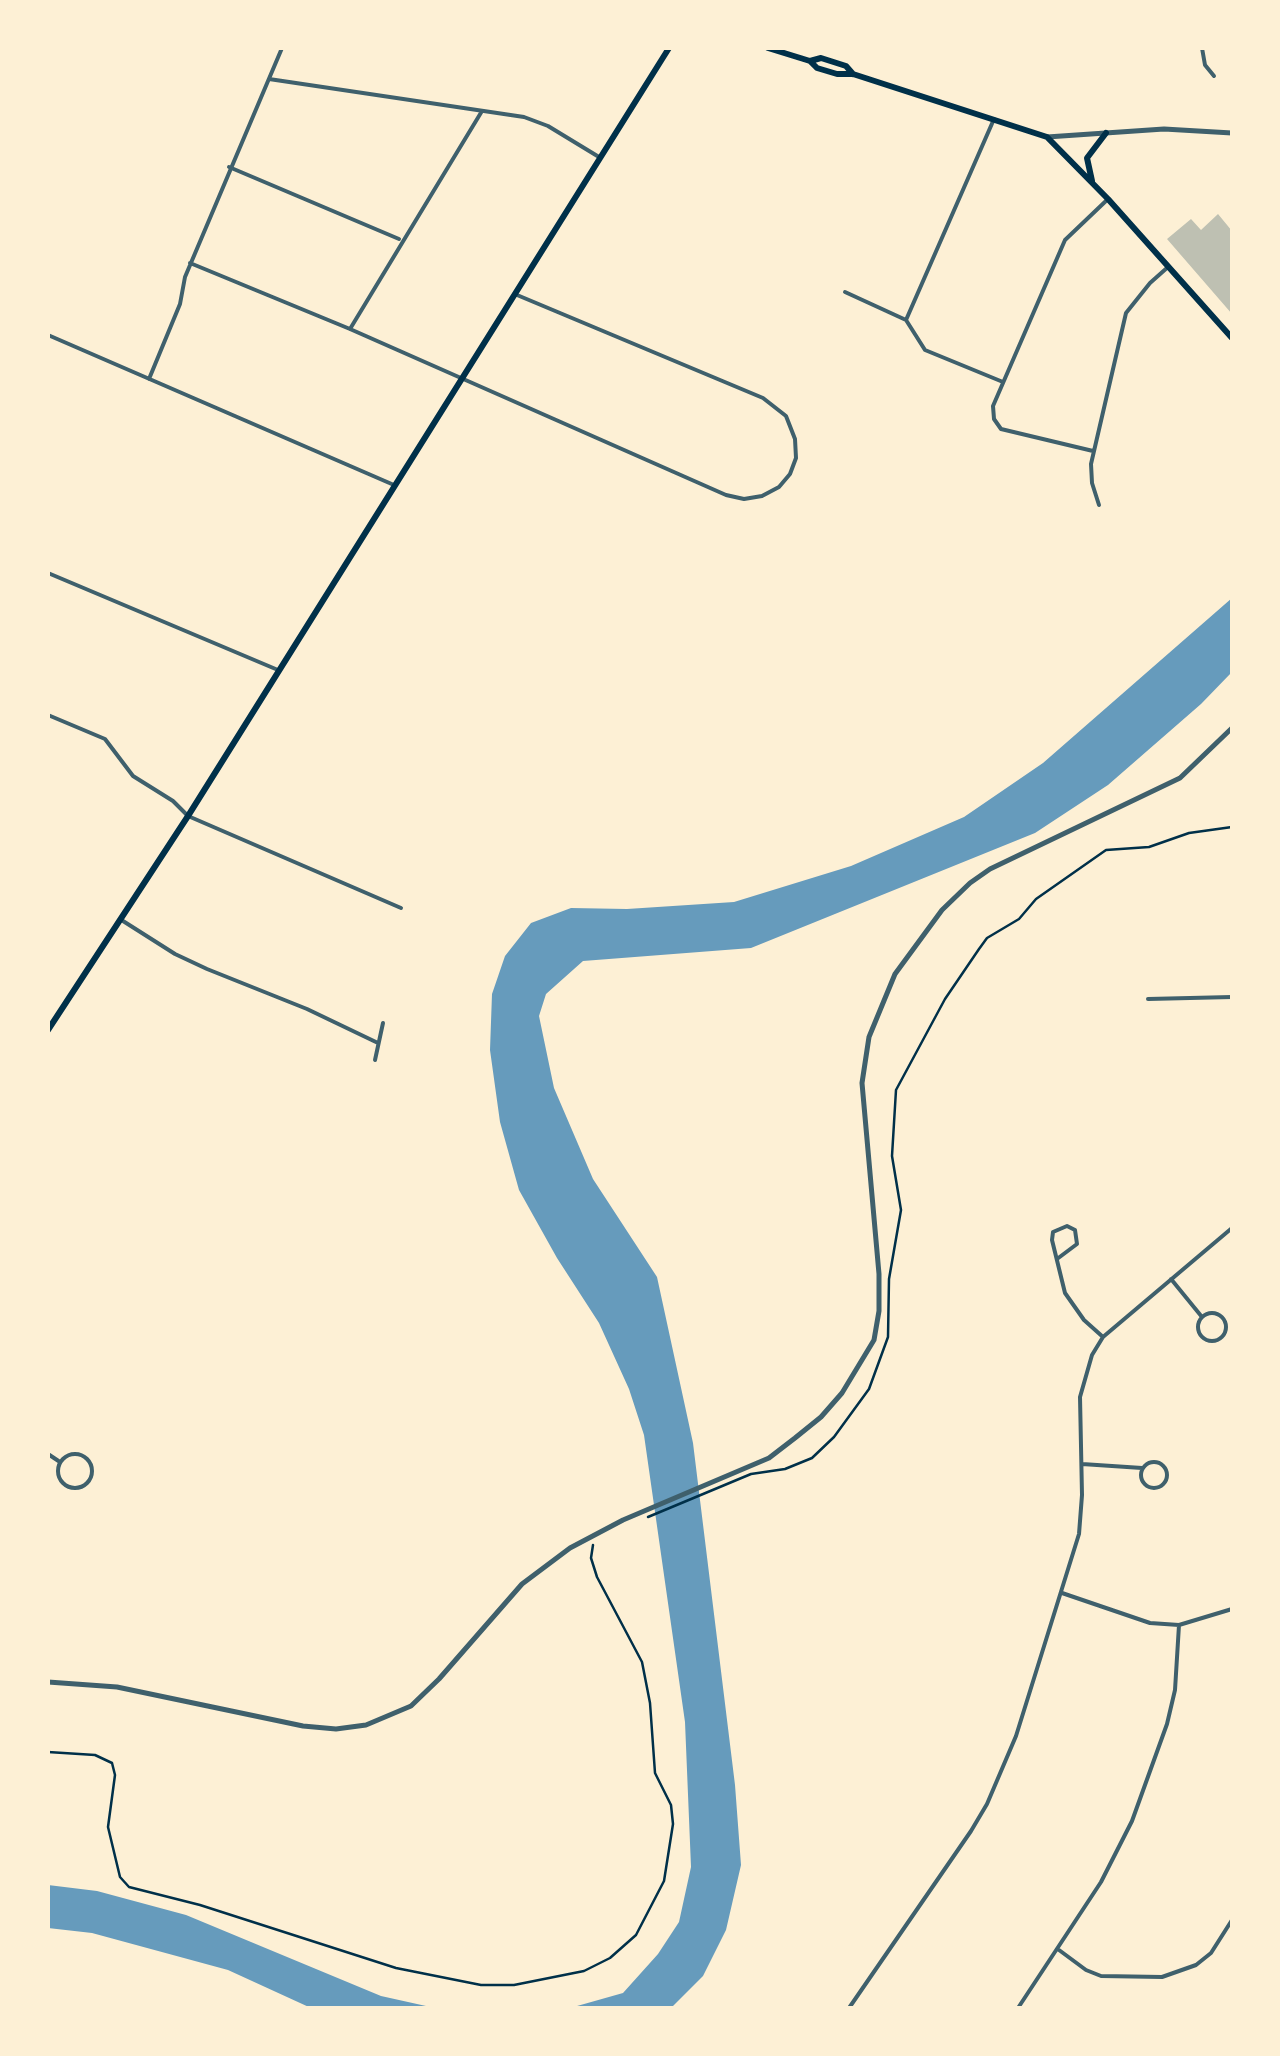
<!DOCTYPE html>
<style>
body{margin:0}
#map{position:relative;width:1280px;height:2056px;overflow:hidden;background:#fdf0d5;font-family:"Fira Sans",sans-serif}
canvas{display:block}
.frame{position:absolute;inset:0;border:50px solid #fdf0d5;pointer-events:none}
</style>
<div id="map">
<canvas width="1280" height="2056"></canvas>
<div class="frame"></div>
</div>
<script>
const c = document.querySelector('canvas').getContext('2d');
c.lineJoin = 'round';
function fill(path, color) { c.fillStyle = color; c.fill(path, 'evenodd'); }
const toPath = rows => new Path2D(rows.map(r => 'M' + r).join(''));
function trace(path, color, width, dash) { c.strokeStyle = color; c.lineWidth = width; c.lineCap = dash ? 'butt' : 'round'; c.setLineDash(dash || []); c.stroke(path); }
fill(toPath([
 [1232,598,1232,672,1201,704,1108,785,1035,833,751,948,583,961,546,994,539,1016,554,1088,593,1179,657,1277,693,1443,735,1785,741,1865,726,1930,703,1976,671,2008,570,2008,623,1993,658,1954,679,1922,691,1867,685,1722,644,1435,629,1389,599,1323,557,1258,519,1190,500,1122,490,1050,492,994,505,956,531,923,571,908,627,909,734,902,851,866,964,817,1043,763],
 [48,1885,97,1891,186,1915,381,1996,435,2008,311,2008,228,1970,92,1933,48,1928]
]), '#669bbc');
fill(toPath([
 [1218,214,1232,231,1232,314,1167,239,1191,219,1201,230]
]), '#bec0b2');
trace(toPath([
 [648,1517,751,1474,785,1469,812,1458,834,1437,869,1389,888,1337,889,1279,901,1210,892,1156,896,1090,945,999,979,949,987,938,1019,919,1036,899,1106,850,1149,847,1189,833,1232,827],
 [48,1752,95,1755,112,1763,115,1775,108,1827,120,1877,129,1887,200,1905,396,1968,481,1985,514,1985,584,1971,610,1958,636,1935,664,1881,673,1824,671,1805,655,1773,650,1703,642,1662,597,1577,591,1558,593,1545]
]), '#003049', 2.5);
trace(toPath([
 [1202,48,1205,65,1214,76],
 [269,79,524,117,548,126,599,157],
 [229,167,399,239],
 [190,263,350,329,726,495,744,499,762,496,779,487,790,474,796,458,795,439,786,416,763,398,517,295],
 [845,292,906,320,925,350,1003,382],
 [906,320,994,119],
 [350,329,482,111],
 [48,335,394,485],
 [149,379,180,304,185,277,282,48],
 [1093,451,1001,429,994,419,993,406,1065,240,1108,199],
 [1099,505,1092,483,1091,464,1126,313,1150,283,1168,267],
 [48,573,278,670],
 [48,715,105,739,133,776,173,801,188,816,401,908],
 [123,921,175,954,207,969,307,1009,378,1043],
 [1148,999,1232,997],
 [375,1060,383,1023],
 [1057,1259,1077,1244,1075,1230,1067,1226,1053,1232,1052,1240,1065,1293,1084,1320,1103,1337],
 [1171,1279,1202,1317],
 '1198 1327a14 14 0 1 1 28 0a14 14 0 1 1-28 0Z',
 [48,1454,60,1462],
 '58 1471a17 17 0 1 1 34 0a17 17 0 1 1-34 0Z',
 '1141 1475a13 13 0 1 1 26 0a13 13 0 1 1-26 0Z',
 [1082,1464,1142,1468],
 [1062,1593,1150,1623,1179,1625,1232,1609],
 [1059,1950,1086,1970,1101,1976,1162,1977,1196,1965,1211,1953,1232,1920],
 [849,2008,971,1831,987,1804,1016,1736,1079,1534,1082,1495,1080,1397,1092,1355,1103,1337,1232,1228],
 [1018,2008,1101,1882,1132,1821,1167,1724,1175,1690,1179,1625]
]), '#3f606c', 4);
trace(toPath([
 [1047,137,1164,129,1232,133],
 [48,1682,117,1687,303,1726,336,1729,366,1725,411,1706,439,1679,522,1584,570,1548,623,1520,769,1458,795,1438,821,1417,842,1393,874,1340,879,1311,879,1274,862,1083,869,1037,895,974,942,910,970,883,990,869,1180,778,1232,728]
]), '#3f606c', 5);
trace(toPath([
 [768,48,810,61,817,68,837,74,853,74,1047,137,1108,199,1232,338],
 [810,61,821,58,846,66,853,74],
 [1092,181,1087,158,1106,133],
 [48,1030,188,816,669,48]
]), '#003049', 6);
</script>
